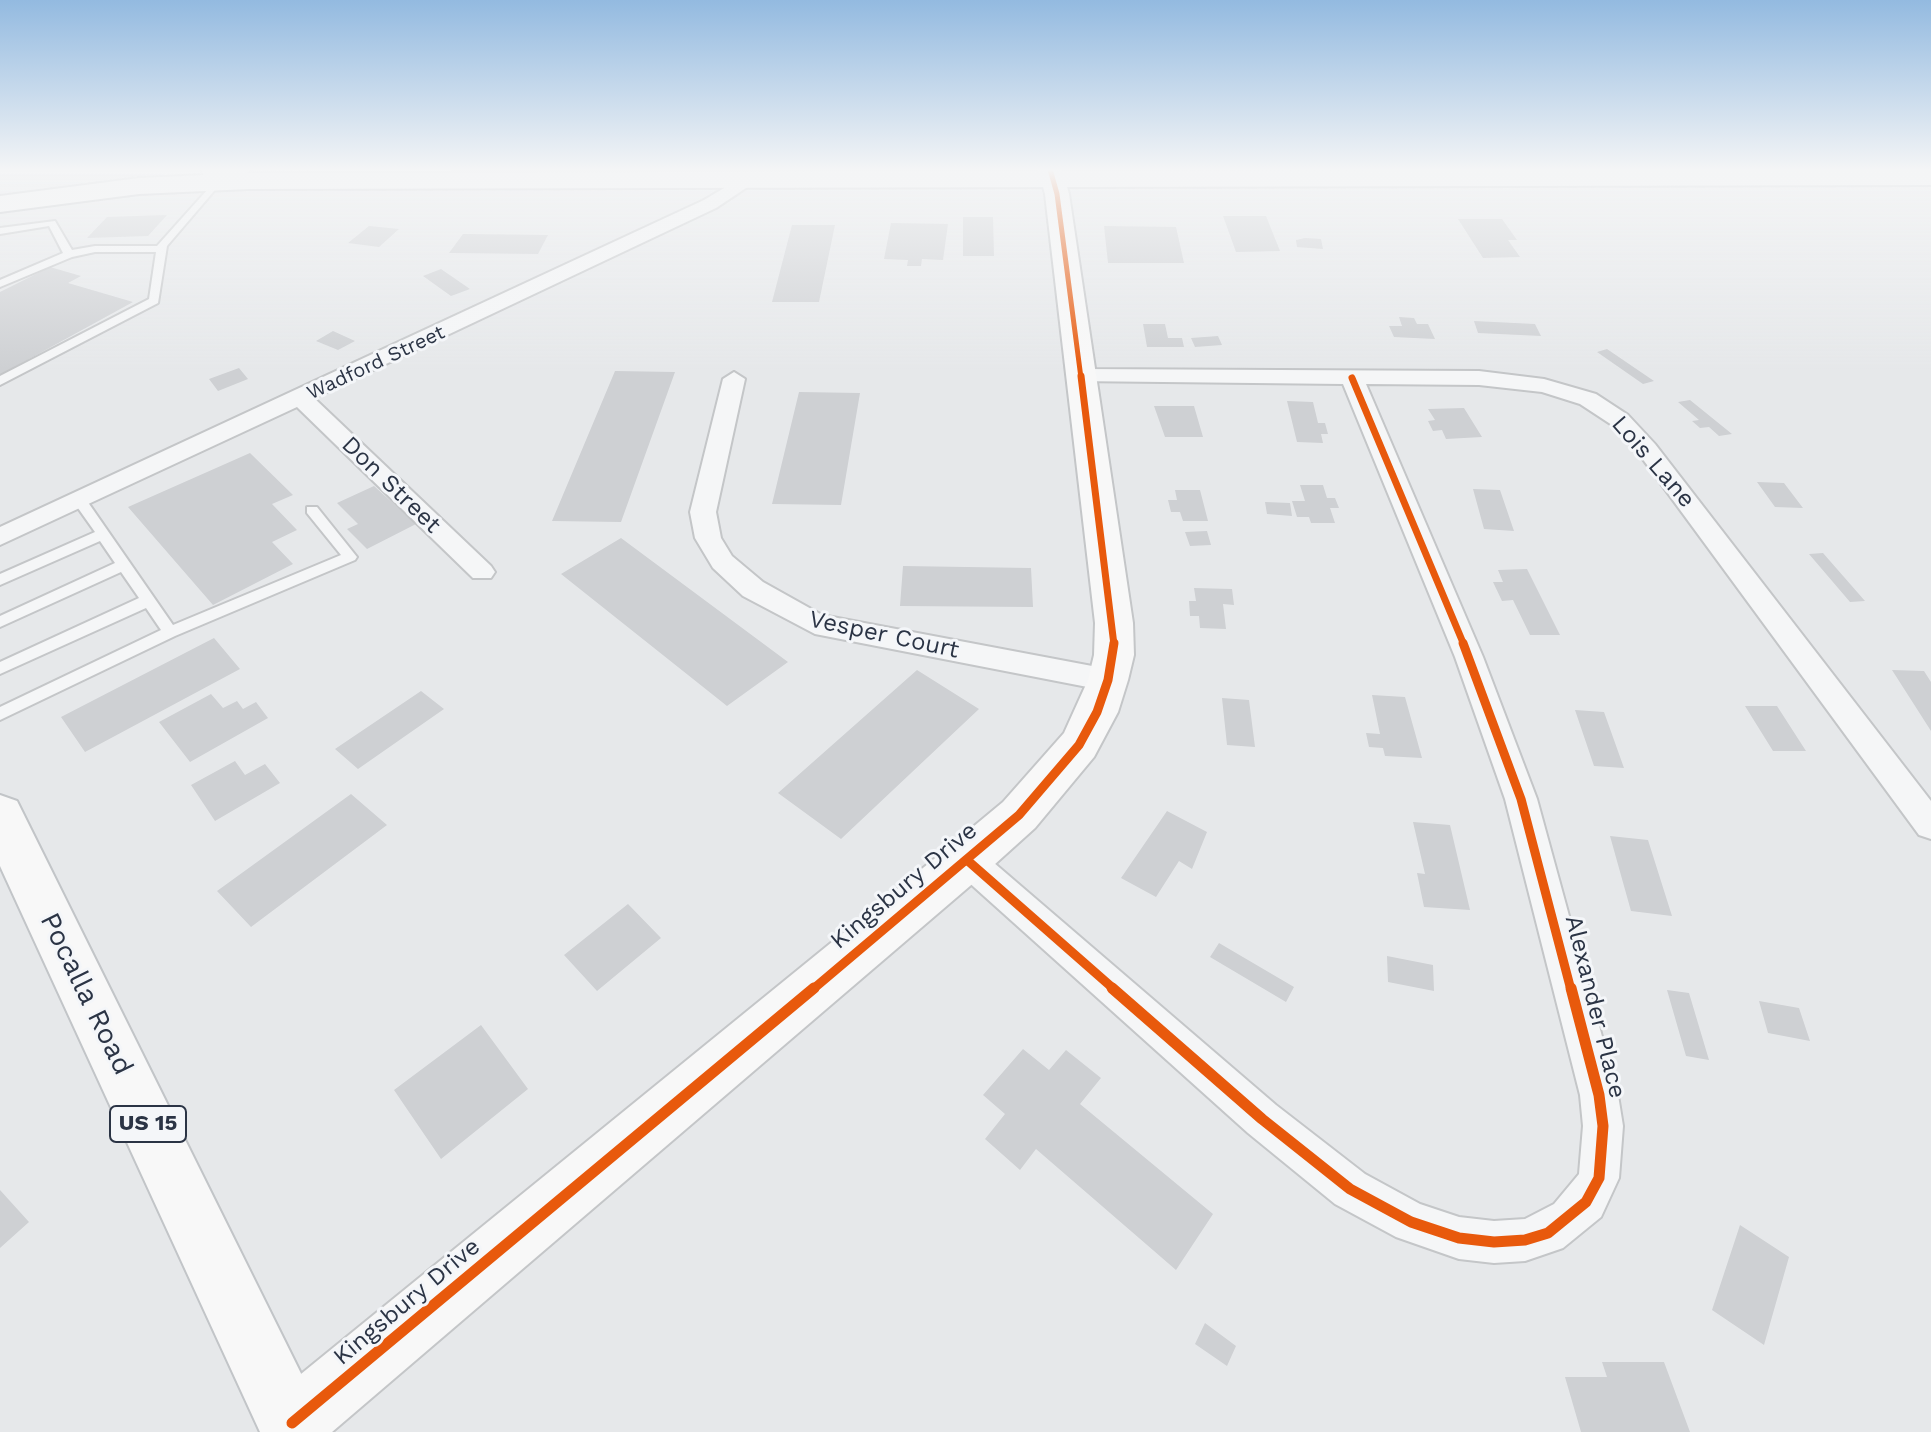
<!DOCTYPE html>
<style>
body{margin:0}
canvas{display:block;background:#e6e8ea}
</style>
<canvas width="1931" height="1432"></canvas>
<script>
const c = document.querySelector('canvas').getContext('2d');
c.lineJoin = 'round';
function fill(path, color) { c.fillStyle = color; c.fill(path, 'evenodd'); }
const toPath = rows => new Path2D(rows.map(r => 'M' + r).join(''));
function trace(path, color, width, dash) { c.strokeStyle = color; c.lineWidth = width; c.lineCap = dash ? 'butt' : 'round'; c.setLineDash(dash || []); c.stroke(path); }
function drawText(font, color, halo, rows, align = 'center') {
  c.font = font + ' "Work Sans",sans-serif'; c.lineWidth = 6; c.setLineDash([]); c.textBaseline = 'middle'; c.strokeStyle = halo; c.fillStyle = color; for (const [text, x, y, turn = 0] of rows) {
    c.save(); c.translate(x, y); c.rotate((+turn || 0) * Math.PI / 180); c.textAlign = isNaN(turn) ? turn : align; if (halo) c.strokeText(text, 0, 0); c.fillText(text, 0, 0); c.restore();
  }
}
fill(toPath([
 [167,215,148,236,87,238,107,217],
 [1223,216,1266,216,1280,251,1236,252],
 [963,217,993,217,994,256,963,256],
 [1458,219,1502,219,1517,240,1508,240,1520,257,1483,258],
 [891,223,948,224,943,260,922,259,921,266,907,266,908,260,884,259],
 [792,225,835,225,819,302,772,302],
 [369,226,399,229,379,247,348,243],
 [1104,226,1176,227,1184,263,1108,263],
 [463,234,548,235,538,254,449,253],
 [1305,238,1321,239,1323,249,1297,247,1296,240],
 [50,267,81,276,68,283,133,302,0,375,0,292],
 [441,269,470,289,451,296,423,276],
 [1399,317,1414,318,1417,324,1428,324,1435,339,1394,337,1389,326,1402,326],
 [1474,321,1535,324,1541,336,1478,333],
 [1143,324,1165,324,1168,338,1182,338,1184,347,1147,347],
 [333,331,355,341,338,350,316,341],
 [1218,336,1222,345,1195,347,1191,338],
 [1607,349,1654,381,1643,384,1597,352],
 [239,368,248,379,218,391,209,379],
 [615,371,675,372,621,522,552,521],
 [799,392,860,393,841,505,772,504],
 [1690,400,1732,434,1719,436,1709,427,1700,428,1692,421,1699,420,1678,402],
 [1287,401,1313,402,1318,423,1325,423,1328,434,1321,434,1323,443,1297,442],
 [1154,406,1194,406,1203,437,1165,437],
 [1464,408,1482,437,1446,439,1442,430,1433,431,1428,421,1435,420,1428,409],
 [250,453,293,495,272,504,297,530,272,542,293,564,213,605,128,507],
 [1757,482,1784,483,1803,508,1775,507],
 [1300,485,1323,485,1327,498,1335,498,1339,508,1330,508,1335,523,1311,523,1309,517,1297,517,1292,501,1305,501],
 [374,486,416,524,367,549,347,529,358,524,337,503],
 [1473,489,1500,490,1514,531,1484,529],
 [1175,490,1200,490,1208,521,1183,521,1180,512,1171,512,1168,500,1177,500],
 [1265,502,1290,503,1292,516,1267,514],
 [1207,531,1211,545,1190,546,1185,532],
 [621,538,788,662,727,706,561,574],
 [1823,553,1865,601,1850,602,1809,554],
 [903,566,1031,568,1033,607,900,606],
 [1527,569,1560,635,1530,635,1513,600,1502,601,1493,582,1503,582,1498,570],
 [1194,588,1232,589,1234,605,1223,604,1226,629,1200,628,1199,616,1190,616,1189,601,1196,601],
 [214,638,240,669,85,752,61,717],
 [917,670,979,709,841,839,778,793],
 [1892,670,1924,671,1931,682,1931,731],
 [421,691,444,709,358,769,335,749],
 [211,694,223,708,237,701,243,709,256,702,268,718,190,762,159,722],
 [1372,695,1405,697,1422,758,1385,756,1383,748,1369,747,1366,733,1380,734],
 [1222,698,1249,700,1255,747,1227,745],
 [1745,706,1777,706,1806,751,1773,751],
 [1575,710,1604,712,1624,768,1594,766],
 [235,761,245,775,265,764,280,783,215,821,191,785],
 [351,794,387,825,251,927,217,891],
 [1167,811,1207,832,1192,869,1179,861,1156,897,1121,878],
 [1413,822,1450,825,1470,910,1424,907,1417,873,1425,874],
 [1610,836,1648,840,1672,916,1631,911],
 [628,904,661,938,597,991,564,955],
 [1219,943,1294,987,1286,1002,1210,957],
 [1387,956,1433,965,1434,991,1388,982],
 [1667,990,1689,993,1709,1060,1686,1056],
 [1759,1001,1799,1008,1810,1041,1768,1033],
 [481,1025,528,1089,441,1159,394,1090],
 [1023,1049,1049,1070,1066,1050,1101,1078,1080,1104,1213,1214,1176,1270,1036,1149,1020,1170,985,1139,1005,1114,983,1095],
 [0,1190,29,1222,0,1248],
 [1740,1225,1789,1257,1764,1345,1712,1310],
 [1205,1323,1236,1346,1227,1366,1195,1344],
 [1602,1362,1664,1362,1690,1432,1581,1432,1565,1377,1607,1377]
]), '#ced0d3');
const lane = toPath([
 [217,179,222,182,220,184,167,246,158,303,0,385,0,376,149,299,156,252,95,252,72,257,0,287,0,280,63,253,49,226,0,234,0,228,55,221,72,250,95,246,157,246,217,179],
 [80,497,85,498,173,625,341,555,307,513,307,507,317,507,357,557,355,560,175,636,0,720,0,707,161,630,146,608,0,674,0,662,139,598,121,572,0,627,0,616,115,563,100,541,0,585,0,574,95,532,73,501,80,497]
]);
const street = toPath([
 [746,175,752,176,752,184,716,208,314,398,491,566,495,572,491,578,473,578,297,407,0,545,0,527,704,200,746,175],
 [1081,369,1479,371,1544,379,1596,394,1628,415,1655,444,1931,801,1931,839,1919,835,1639,454,1612,425,1580,404,1542,392,1479,385,1366,384,1483,657,1537,799,1618,1095,1623,1126,1619,1178,1601,1217,1563,1248,1525,1261,1494,1263,1459,1259,1396,1237,1335,1204,1248,1133,955,870,950,860,955,850,967,846,979,850,1276,1105,1365,1174,1420,1204,1459,1217,1494,1221,1525,1219,1554,1204,1579,1174,1583,1126,1580,1095,1505,799,1455,657,1343,384,1073,381,1070,376,1073,371,1081,369],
 [734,372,745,379,716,512,721,538,732,556,763,582,822,615,1108,669,1118,672,1123,680,1118,688,1108,691,815,634,743,596,713,568,695,538,690,512,723,379,734,372]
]);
const secondary = toPath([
 [1038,169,1062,169,1069,194,1133,623,1134,655,1128,680,1118,712,1094,757,1035,828,984,874,332,1432,263,1432,259,1423,269,1400,950,846,1003,802,1064,733,1088,680,1094,655,1095,623,1045,194,1038,169]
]);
const primary = toPath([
 [201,169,253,169,217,190,208,187,201,169],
 [0,795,17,801,330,1432,260,1432,0,866,0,795]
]);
const highway = toPath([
 [1931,169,1931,185,249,189,139,194,0,212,0,196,139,178,249,173,1931,169]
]);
trace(lane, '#c4c6c8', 4);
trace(street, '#c4c6c8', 4);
trace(secondary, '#c4c6c8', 4);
trace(primary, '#c2c5c8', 4);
trace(highway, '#b8bbbf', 4);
fill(lane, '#f5f6f7');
fill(street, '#f5f6f7');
fill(secondary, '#f8f8f8');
fill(primary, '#f8f8f8');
fill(highway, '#f8f8f8');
trace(toPath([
 [1050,169,1057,194,1081,378]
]), '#e8590c', 5);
trace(toPath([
 [1081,376,1114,645],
 [1352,378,1464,645]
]), '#e8590c', 7);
trace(toPath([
 [1463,643,1521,799,1571,990],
 [967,860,1115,990],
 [812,990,1019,815,1079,745,1097,712,1108,680,1114,643]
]), '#e8590c', 9);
trace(toPath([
 [1112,988,1262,1119,1350,1189,1411,1222,1459,1238,1494,1242,1525,1240,1548,1233,1586,1202,1599,1178,1603,1126,1599,1095,1571,988],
 [292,1423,814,988]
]), '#e8590c', 11);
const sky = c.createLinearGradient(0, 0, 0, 369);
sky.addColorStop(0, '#93bae0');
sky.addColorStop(0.46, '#f4f5f6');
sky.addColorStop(1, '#f4f5f600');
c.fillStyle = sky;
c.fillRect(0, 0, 1931, 369);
drawText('20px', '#2b3445', '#f4f6f9', [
 ["Wadford Street",376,363,-25]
]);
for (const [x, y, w] of [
 [148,1124,76]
]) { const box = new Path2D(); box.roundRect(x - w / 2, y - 18, w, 36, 6); c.fillStyle = '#f4f6f9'; c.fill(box); trace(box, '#2b3445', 2); }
drawText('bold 22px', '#2b3445', null, [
 ["US 15",148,1124]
]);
drawText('24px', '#2b3445', '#f4f6f9', [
 ["Lois Lane",1653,462,49],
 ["Don Street",391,485,44],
 ["Vesper Court",884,635,12],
 ["Kingsbury Drive",904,886,-40],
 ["Alexander Place",1595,1007,76],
 ["Kingsbury Drive",407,1302,-40]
]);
drawText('28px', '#2b3445', '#f4f6f9', [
 ["Pocalla Road",86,994,64]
]);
</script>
